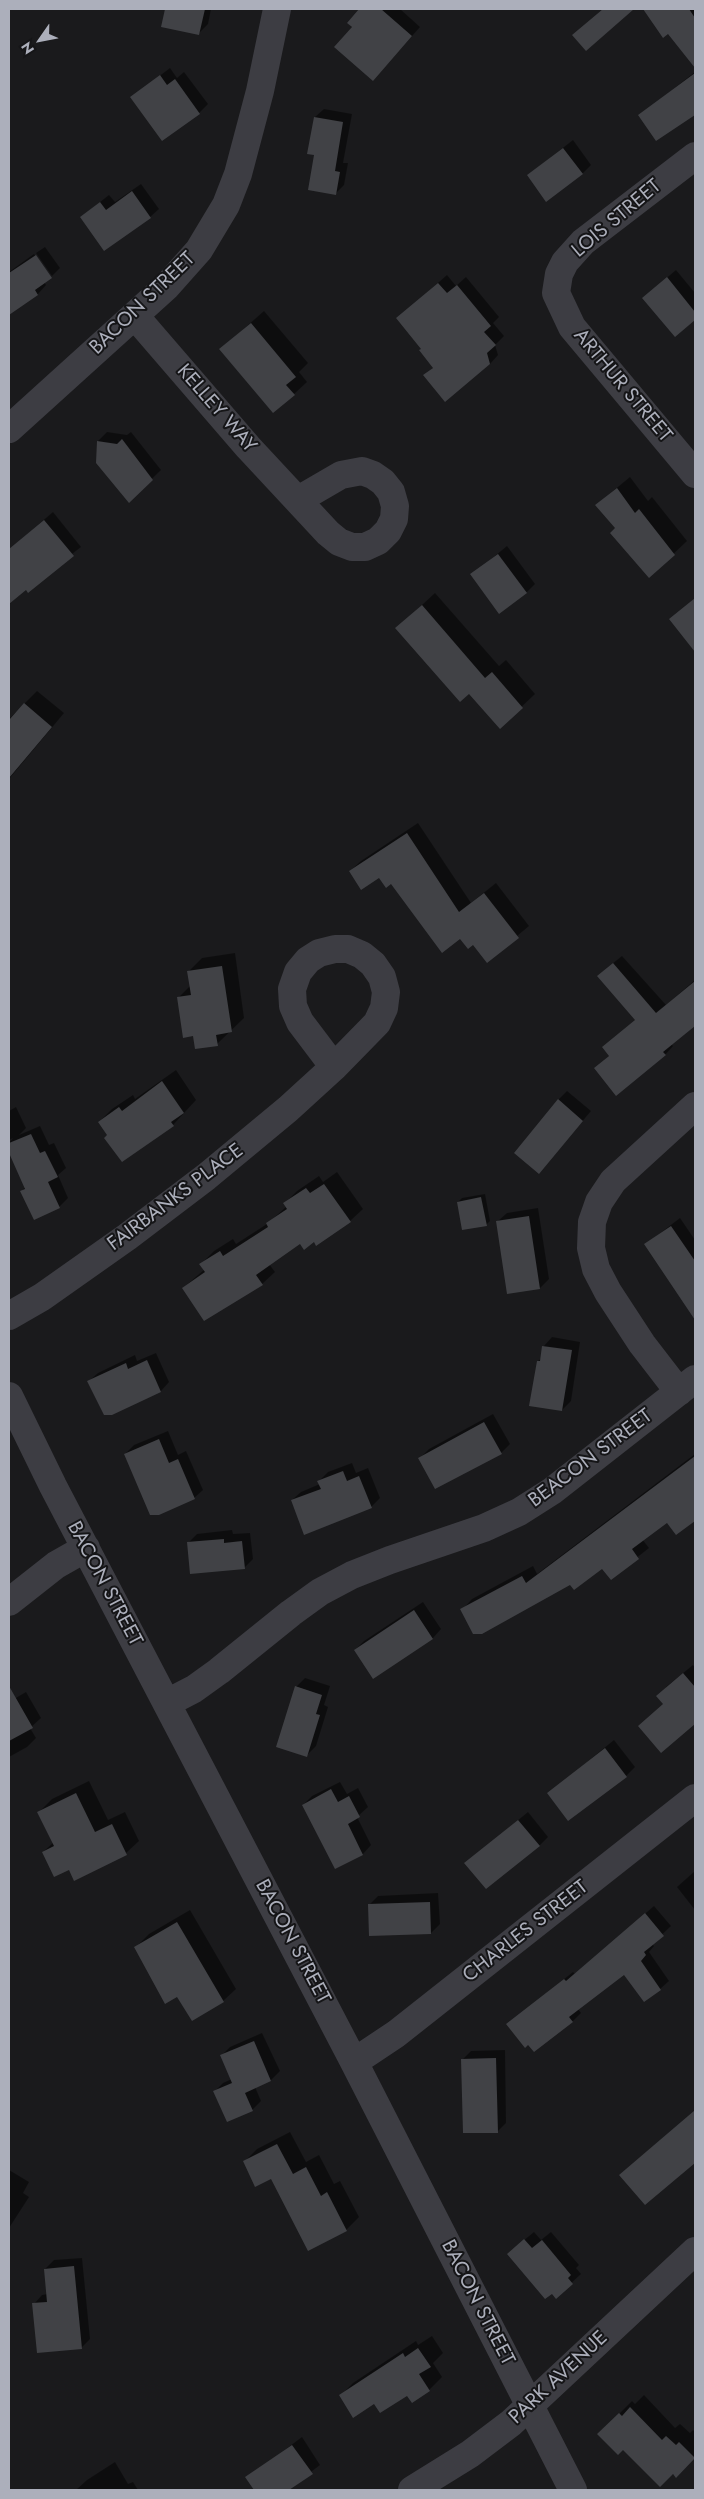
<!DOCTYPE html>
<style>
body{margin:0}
#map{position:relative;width:704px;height:2499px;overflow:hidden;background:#1a1a1c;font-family:Jost,sans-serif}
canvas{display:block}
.frame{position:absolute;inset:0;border:10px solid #acafbb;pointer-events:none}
.north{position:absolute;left:15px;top:15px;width:50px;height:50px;-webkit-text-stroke:4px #151517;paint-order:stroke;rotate:237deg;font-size:14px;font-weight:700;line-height:20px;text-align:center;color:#acafbb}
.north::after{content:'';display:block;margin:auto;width:18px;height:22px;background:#acafbb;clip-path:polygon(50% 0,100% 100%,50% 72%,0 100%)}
</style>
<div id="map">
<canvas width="704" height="2499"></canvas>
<div class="frame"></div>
<div class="north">N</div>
</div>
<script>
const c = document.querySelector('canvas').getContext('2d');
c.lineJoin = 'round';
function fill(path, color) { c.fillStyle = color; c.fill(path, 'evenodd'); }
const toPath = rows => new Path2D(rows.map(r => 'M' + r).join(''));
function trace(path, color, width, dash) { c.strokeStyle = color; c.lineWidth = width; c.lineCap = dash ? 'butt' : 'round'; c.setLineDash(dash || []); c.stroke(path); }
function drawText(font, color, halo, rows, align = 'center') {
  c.font = font + ' Jost,sans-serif'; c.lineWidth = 4; c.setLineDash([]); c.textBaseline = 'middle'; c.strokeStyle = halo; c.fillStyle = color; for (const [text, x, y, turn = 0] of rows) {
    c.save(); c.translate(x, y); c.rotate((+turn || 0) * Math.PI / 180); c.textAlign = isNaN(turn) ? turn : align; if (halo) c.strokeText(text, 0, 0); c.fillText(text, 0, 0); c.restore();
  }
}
fill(toPath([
 [167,9,211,9,208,24,199,33,163,26],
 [361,9,400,9,420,27,381,71,349,23],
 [644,9,695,9,695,66,669,32,664,36],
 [170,68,177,78,184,72,208,104,199,113,132,97],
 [695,72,695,112,691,116,640,115],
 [324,109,352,114,343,163,348,163,344,185,335,194,316,155,315,117],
 [573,140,591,165,582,174,528,175],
 [141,184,159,209,150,217,81,217,109,195,115,202],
 [45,247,60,268,52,276,36,253],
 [34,254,50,277,44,282,46,285,38,294,13,311,9,305,9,272],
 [676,270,695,293,695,319,675,336,643,298],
 [447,275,456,286,466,277,499,317,493,323,504,336,495,345,498,355,490,364,425,375,434,367,423,348,398,318],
 [264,311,308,363,299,372,307,382,294,394,221,349],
 [107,432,127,435,131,432,161,470,129,501,98,462,98,441],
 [630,477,648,501,652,497,687,541,650,576,616,528,596,505],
 [53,512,81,547,12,600,9,596,9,557,15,552,11,548],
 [507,546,535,584,527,592,472,575],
 [435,593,499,666,506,660,535,694,500,727,469,693,397,628],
 [695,598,695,646,693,647,671,619],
 [37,691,64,713,9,779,9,719],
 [418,823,471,903,496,883,529,926,487,961,473,943,460,937,392,882,380,876,350,871,361,861],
 [235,953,244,1018,217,1044,194,1035,179,997,191,985,189,971,202,958],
 [622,956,666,1005,695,980,695,1024,671,1044,673,1046,665,1055,596,1068,610,1055,636,1019,607,968],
 [176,1070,196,1100,173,1125,109,1135,99,1122,112,1109,133,1095,135,1099],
 [567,1091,591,1111,547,1163,558,1100],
 [16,1107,26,1128,19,1135,40,1126,49,1145,54,1143,66,1168,58,1175,68,1198,59,1207,22,1191,25,1187,9,1150,9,1143,13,1138,9,1140,9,1111],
 [337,1172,363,1209,350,1221,314,1241,300,1242,269,1264,275,1272,262,1284,183,1288,205,1269,201,1264,214,1251,233,1239,236,1244,267,1224,286,1207,284,1204,297,1191,319,1176,323,1182],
 [485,1194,490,1221,486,1225,458,1202,462,1198],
 [538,1208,549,1279,540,1288,498,1221,507,1213],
 [680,1218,695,1240,695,1292,684,1300,646,1244],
 [552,1337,580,1342,571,1401,562,1410,538,1361,542,1358,544,1346],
 [156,1353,169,1382,161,1391,112,1414,89,1381,98,1373,135,1355,137,1361],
 [493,1414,510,1444,501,1453,420,1458,429,1449],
 [168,1431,178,1455,186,1451,203,1490,194,1498,125,1454,134,1445],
 [695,1454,695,1519,676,1534,667,1521,642,1539,649,1548,611,1578,603,1567,571,1584,462,1610,472,1599,533,1566,537,1574],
 [352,1463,356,1473,368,1468,380,1498,371,1507,292,1500,301,1492,320,1484,319,1481,328,1472],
 [232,1530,233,1534,250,1533,253,1559,244,1568,188,1543,197,1534],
 [423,1602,441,1629,433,1638,374,1677,355,1650,364,1641],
 [693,1665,695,1668,695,1722,661,1751,666,1687],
 [305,1678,330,1686,324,1705,328,1707,316,1746,307,1755,296,1687],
 [26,1692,41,1718,30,1728,36,1738,27,1747,9,1757,9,1702],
 [614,1740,635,1767,626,1776,549,1793],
 [89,1781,108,1820,125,1812,139,1841,126,1853,69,1869,43,1852,54,1842,39,1812,52,1799],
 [340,1782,347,1794,358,1788,368,1807,357,1817,371,1845,363,1854,336,1868,303,1805,312,1796],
 [528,1812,548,1837,539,1846,466,1863],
 [695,1871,695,1910,677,1887],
 [438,1893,440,1924,431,1933,369,1905,378,1896],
 [654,1906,671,1926,652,1944,654,1946,649,1952,669,1981,660,1989,624,1973,578,2009,581,2013,573,2021,534,2051,508,2024,573,1972,575,1974],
 [190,1910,236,1989,223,2001,178,1995,136,1947,149,1934],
 [262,2033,280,2071,271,2080,255,2087,261,2101,252,2110,214,2092,223,2083,232,2079,221,2056,230,2047],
 [505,2050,506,2123,498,2131,462,2060,471,2051],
 [695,2110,695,2160,645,2203,620,2175],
 [290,2132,306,2162,319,2155,334,2184,340,2181,359,2217,346,2230,271,2177,244,2162,257,2149],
 [9,2170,29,2182,23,2193,29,2197,9,2228],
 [534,2232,541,2240,551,2232,579,2265,576,2268,581,2274,556,2297,517,2246],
 [82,2258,90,2339,81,2348,34,2304,42,2295,48,2294,45,2269,54,2260],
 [432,2336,443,2353,433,2363,442,2377,429,2390,412,2401,407,2394,374,2403,340,2396,353,2383,416,2341,418,2345],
 [644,2395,675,2428,680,2424,690,2433,693,2430,695,2432,695,2457,676,2476,599,2434,632,2401,635,2404],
 [302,2437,320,2465,287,2490,277,2490,262,2467],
 [115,2462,128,2484,133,2482,138,2490,76,2490,87,2480]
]), '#0007');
fill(toPath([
 [165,9,205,9,199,35,161,27],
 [359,9,381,9,412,36,373,81,334,47,352,27,347,23],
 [603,9,634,9,586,51,572,35],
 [643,9,689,9,695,18,695,68,668,34,663,38],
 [695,73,695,115,656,141,638,115],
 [160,75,167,85,175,79,200,114,162,141,130,97],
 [314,117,343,122,335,171,340,172,336,195,308,190,314,155,307,154],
 [563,148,583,174,546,202,527,175],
 [132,191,151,218,104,251,80,217,100,202,106,210],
 [36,255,52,278,35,290,38,295,9,315,9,273],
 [667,277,695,312,695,320,675,337,642,298],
 [438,283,447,293,457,285,491,326,484,332,496,345,487,353,490,364,445,402,423,375,433,368,419,350,421,349,396,318],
 [251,323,296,377,286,385,295,395,273,413,219,349],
 [122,439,153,480,129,503,96,463,97,441,117,444],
 [617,488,635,513,639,509,675,555,649,578,610,533,615,528,595,505],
 [44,520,74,556,28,593,26,590,9,604,9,549],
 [498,554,527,593,499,614,470,574],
 [695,598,695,652,669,619],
 [422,605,485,678,492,672,523,708,500,729,469,694,460,702,395,628],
 [24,703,52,727,9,778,9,720],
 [407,833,459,912,484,893,519,938,487,963,473,945,468,949,460,939,442,953,391,884,386,888,379,878,361,890,349,871],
 [613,963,656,1013,695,981,695,1026,663,1052,666,1055,616,1096,594,1068,609,1056,602,1047,635,1020,597,976],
 [222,966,232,1032,216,1035,218,1046,195,1049,193,1036,183,1038,177,997,191,995,187,971],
 [162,1081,184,1113,171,1122,174,1126,122,1162,104,1138,107,1135,98,1122,119,1107,122,1111],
 [558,1099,583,1121,539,1174,514,1153],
 [31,1134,40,1153,45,1151,58,1177,48,1182,60,1208,34,1220,20,1191,25,1189,9,1153,9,1143],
 [324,1184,351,1222,316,1246,314,1242,304,1250,300,1244,256,1275,263,1285,204,1321,182,1288,205,1272,199,1264,220,1251,223,1256,268,1227,266,1223,287,1209,283,1203,306,1188,310,1193],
 [481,1197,487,1226,462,1230,457,1202],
 [529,1216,540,1289,507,1294,496,1221],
 [671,1226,695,1261,695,1320,644,1244],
 [542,1346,572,1350,562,1411,529,1406,537,1361,540,1361],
 [147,1360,161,1392,112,1415,104,1415,87,1381,126,1363,128,1369],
 [484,1422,502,1454,435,1489,418,1458],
 [159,1439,169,1463,178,1459,195,1499,159,1515,150,1515,124,1454],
 [695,1456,695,1521,676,1535,667,1523,632,1549,639,1559,611,1580,602,1569,574,1590,570,1585,482,1634,473,1634,460,1609,522,1576,526,1583],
 [343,1471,347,1481,359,1476,372,1508,304,1535,291,1500,321,1489,317,1481],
 [224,1539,224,1543,242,1541,245,1569,190,1574,187,1542],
 [414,1610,433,1639,373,1679,354,1650],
 [683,1673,695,1687,695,1724,661,1753,638,1726,663,1704,656,1696],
 [9,1686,33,1728,9,1741],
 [295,1686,322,1695,316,1714,320,1715,307,1757,276,1747],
 [605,1748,627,1777,568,1821,547,1793],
 [331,1789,338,1802,349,1796,360,1817,348,1824,363,1855,335,1869,302,1805],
 [76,1793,95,1832,112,1824,127,1855,74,1881,69,1870,54,1877,42,1852,54,1846,37,1812],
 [518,1820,540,1846,486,1889,464,1863],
 [430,1902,431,1934,369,1936,368,1904],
 [645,1913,664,1936,644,1952,646,1955,641,1961,661,1990,644,2002,624,1975,569,2017,573,2022,534,2052,528,2045,525,2048,506,2024,564,1979,566,1981],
 [177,1922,224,2002,192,2021,177,1997,165,2004,134,1947],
 [254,2041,271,2081,245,2093,253,2111,227,2122,213,2091,232,2083,220,2055],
 [496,2058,498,2133,463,2133,461,2059],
 [695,2110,695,2163,645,2205,619,2175],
 [277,2144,293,2174,306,2167,321,2196,327,2192,347,2231,308,2251,271,2179,255,2187,243,2161],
 [524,2239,532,2248,542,2240,571,2275,568,2278,573,2284,556,2299,552,2294,545,2299,507,2254],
 [74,2266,82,2349,37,2353,32,2303,47,2302,44,2269],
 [418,2348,431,2367,419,2374,430,2391,412,2403,407,2396,380,2413,374,2404,353,2418,339,2395,403,2353,405,2357],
 [630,2407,662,2440,666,2436,676,2445,679,2442,695,2458,676,2478,673,2474,660,2487,623,2450,618,2455,597,2434,619,2413,622,2416],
 [292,2445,313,2474,289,2490,254,2490,245,2477]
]), '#414246');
trace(toPath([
 [695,156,583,242,565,262,559,274,556,293,572,327,695,474],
 [135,316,248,447,328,533,339,542,352,547,365,547,378,541,388,531,394,519,395,506,391,492,383,482,373,475,362,471,341,475,298,500],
 [9,429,167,286,199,250,226,205,238,174,260,91,277,9],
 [9,1316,42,1297,127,1237,206,1177,288,1109,334,1067,377,1023,384,1008,386,992,382,977,373,964,362,955,348,949,335,949,319,953,308,960,298,972,292,989,293,1006,300,1022,334,1067],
 [679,1392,642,1344,608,1292,596,1269,591,1248,592,1222,599,1202,613,1181,695,1106],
 [9,1396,53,1486,354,2062,573,2490],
 [9,1602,56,1565,86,1548],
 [167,1703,194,1689,219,1671,291,1613,320,1592,352,1575,390,1560,484,1528,519,1512,552,1491,695,1379],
 [354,2062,396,2034,695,1798],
 [412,2490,470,2454,511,2423,695,2251]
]), '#3d3d43', 28);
drawText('20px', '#acafbb', '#151517', [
 ["LOIS STREET",617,219,-40],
 ["BACON STREET",143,304,-44],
 ["ARTHUR STREET",622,386,50],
 ["KELLEY WAY",216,409,49],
 ["FAIRBANKS PLACE",176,1198,-37],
 ["BEACON STREET",591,1459,-37],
 ["BACON STREET",104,1584,62],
 ["CHARLES STREET",526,1932,-38],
 ["BACON STREET",292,1942,62],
 ["BACON STREET",477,2303,63],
 ["PARK AVENUE",559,2378,-43]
]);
</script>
